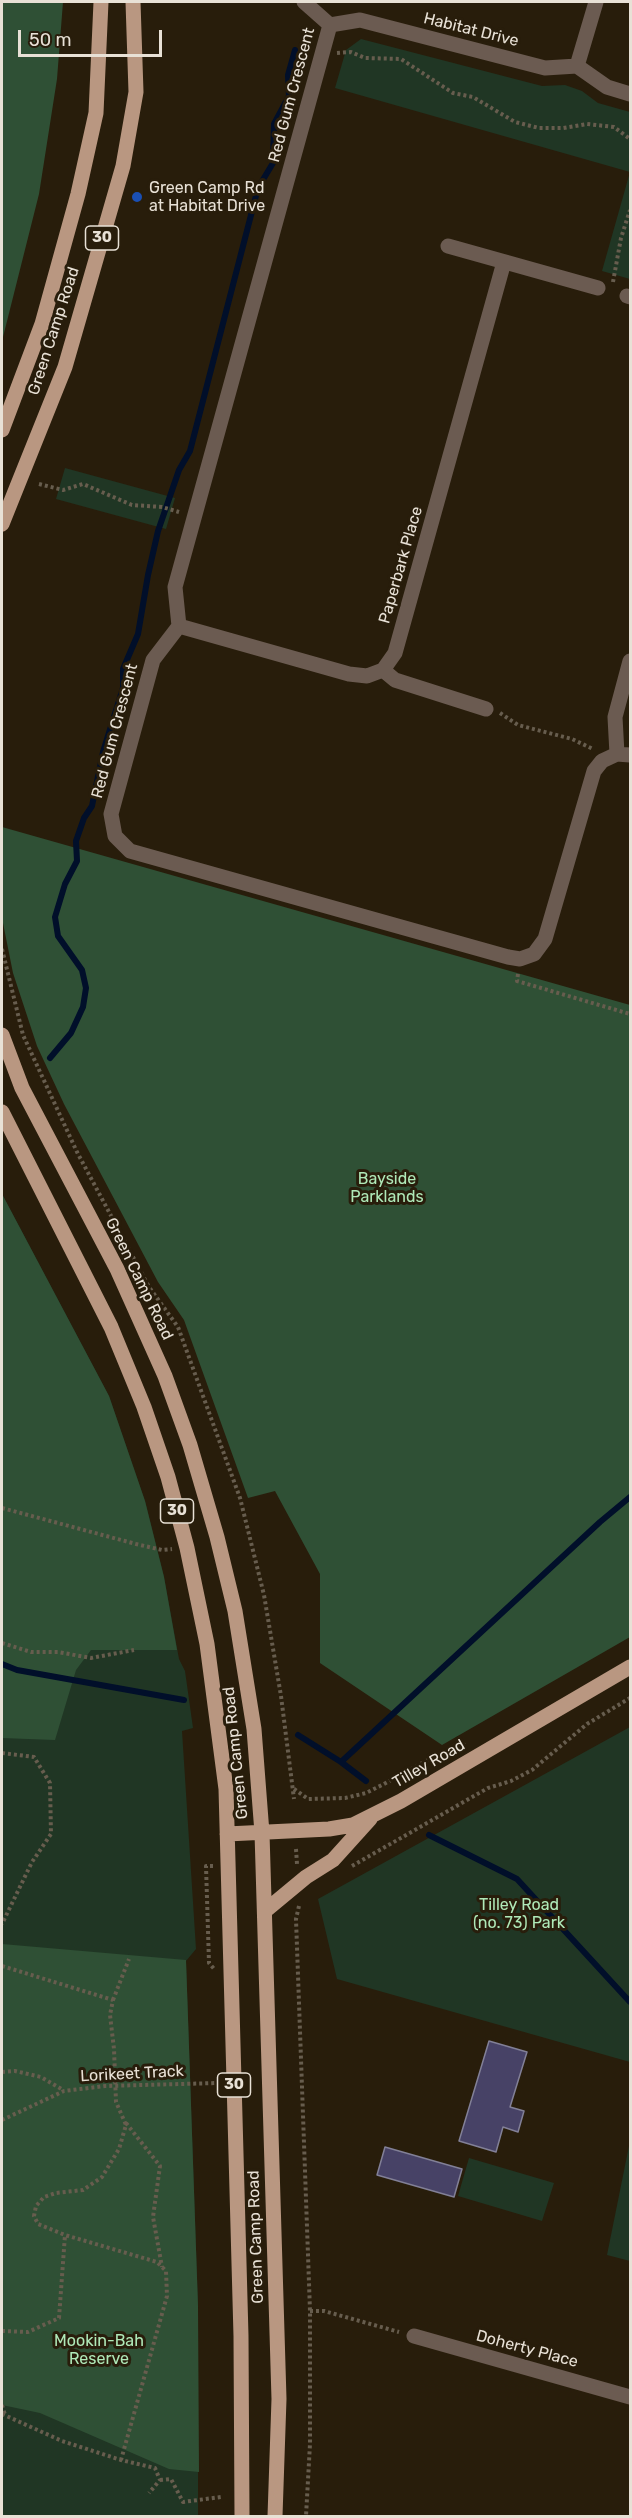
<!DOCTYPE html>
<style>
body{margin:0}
#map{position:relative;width:632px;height:2518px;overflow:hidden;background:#281d0b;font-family:Rubik,sans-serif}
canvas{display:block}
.frame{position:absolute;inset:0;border:3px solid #e8e1d6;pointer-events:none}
.scale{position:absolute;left:18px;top:30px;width:144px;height:27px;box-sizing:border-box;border:3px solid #e8e1d6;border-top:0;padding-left:8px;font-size:18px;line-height:21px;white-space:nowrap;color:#e8e1d6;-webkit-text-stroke:4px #281d0b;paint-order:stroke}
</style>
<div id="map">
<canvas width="632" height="2518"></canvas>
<div class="frame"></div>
<div class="scale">50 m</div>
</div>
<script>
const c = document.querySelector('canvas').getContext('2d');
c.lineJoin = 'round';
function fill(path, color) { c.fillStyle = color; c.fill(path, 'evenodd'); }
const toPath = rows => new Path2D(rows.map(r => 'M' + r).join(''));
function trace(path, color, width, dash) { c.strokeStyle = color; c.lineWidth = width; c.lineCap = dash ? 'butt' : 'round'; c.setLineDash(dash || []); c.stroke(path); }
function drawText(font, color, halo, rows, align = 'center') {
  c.font = font + ' Rubik,sans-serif'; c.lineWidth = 6; c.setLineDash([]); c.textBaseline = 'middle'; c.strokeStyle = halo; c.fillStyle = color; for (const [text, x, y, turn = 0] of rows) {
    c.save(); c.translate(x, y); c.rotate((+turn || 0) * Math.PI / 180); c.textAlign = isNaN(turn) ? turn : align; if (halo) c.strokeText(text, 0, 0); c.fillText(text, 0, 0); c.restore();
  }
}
fill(toPath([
 [361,39,542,86,565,85,582,91,598,103,630,112,630,172,335,88,346,50],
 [630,172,630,279,602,271],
 [65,468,175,498,166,529,56,499],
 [2,1194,109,1396,145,1501,164,1577,179,1659,185,1671,193,1728,182,1731,196,1949,186,1961,198,2306,198,2516,2,2516],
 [630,1727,630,2062,337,1979,318,1899],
 [630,2141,630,2261,607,2255],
 [469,2158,554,2183,542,2221,458,2196]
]), '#203624');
fill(toPath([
 [2,2,63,2,57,79,39,194,2,341],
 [2,827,630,1005,630,1637,442,1745,320,1663,320,1574,275,1491,248,1498,184,1320,158,1282,64,1104,37,1046,13,973,2,918],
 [2,1194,109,1396,145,1501,164,1577,177,1650,91,1650,76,1670,55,1740,2,1738],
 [2,1944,186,1960,198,2306,199,2472,169,2469,40,2413,2,2405]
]), '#2f5035');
trace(toPath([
 [50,1058,71,1033,83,1007,86,988,82,970,58,936,55,917,65,884,77,861,76,841,84,818,92,806,103,752,123,688,123,669,138,634,148,575,158,531,179,470,190,451,258,188,273,163,274,124,289,96,288,75,295,50],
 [2,1664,17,1670,184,1700],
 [298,1735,341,1762,366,1781],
 [341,1762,600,1522,630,1497],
 [429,1835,517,1879,630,2002]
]), '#010f2a', 6);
const building = toPath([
 [489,2041,527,2052,510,2107,524,2111,518,2132,503,2127,496,2152,459,2141,489,2041],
 [385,2147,462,2169,454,2197,377,2175,385,2147]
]);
fill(building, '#474266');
trace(building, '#828097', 1.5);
trace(toPath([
 [337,53,351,52,365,58,401,59,453,93,473,97,515,122,539,128,563,128,587,124,614,127,630,139],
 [613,282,621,238,630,210],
 [39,484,63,490,83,484,132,505,162,507,179,512],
 [500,713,518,725,572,739,593,749],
 [2,949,23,1035,77,1152,149,1287,178,1327,240,1498,264,1595,281,1696,294,1799],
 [518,974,517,981,630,1014],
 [2,1508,136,1544,162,1550,172,1549],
 [2,1643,31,1652,58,1652,91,1658,134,1650],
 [2,1753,34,1757,50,1783,51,1834,32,1862,2,1924],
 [294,1789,308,1799,345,1798,366,1793,382,1785,459,1743,465,1745],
 [296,1849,297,1864],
 [213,1866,206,1866,209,1963,215,1970],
 [352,1866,488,1788,511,1781,532,1770,587,1724,630,1698],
 [299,1906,296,1919,310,2311,310,2444,306,2516],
 [2,1966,113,2000,110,2015,114,2049,116,2102,126,2125,119,2149,102,2177,83,2190,56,2193,44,2197,36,2206,34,2216,38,2224,65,2235,157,2262,166,2271,167,2296,121,2460],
 [113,2000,129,1959],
 [2,2072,15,2071,41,2077,63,2090],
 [2,2120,64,2091,105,2086,218,2083],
 [126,2123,160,2166,153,2217,162,2267],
 [310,2311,324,2311,399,2332],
 [2,2331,28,2332,59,2318,65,2235],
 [2,2405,5,2415],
 [2,2414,62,2441,121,2460,155,2468,160,2480,149,2493],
 [160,2480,171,2479,183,2502,221,2497]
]), '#675d4e', 4, [3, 3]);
trace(toPath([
 [304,2,330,25,360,20,545,68,577,66,607,87,630,94],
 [330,25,175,587,179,626,153,660,111,814,115,836,130,851,508,957,520,959,534,954,545,939,594,771,602,761,617,754,630,755],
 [577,66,596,2],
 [448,246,598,288],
 [627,296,630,297],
 [179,626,349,674,367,676,383,670,395,653,504,262],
 [383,670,395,680,486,709],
 [617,754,615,717,630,661],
 [414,2336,630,2397]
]), '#6b5b51', 15);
trace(toPath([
 [2,430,42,324,78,194,96,113,101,2],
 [2,524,65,367,123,166,136,92,133,2],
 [2,1035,22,1088,117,1269,165,1376,190,1445,217,1537,235,1611,254,1729,262,1833,279,2399,275,2516],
 [2,1112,111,1327,144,1407,168,1477,187,1548,207,1644,226,1789,241,2336,242,2516],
 [227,1834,329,1829,353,1825,401,1801,630,1667],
 [265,1911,306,1877,333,1860,370,1819]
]), '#b99781', 15);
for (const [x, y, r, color] of [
 [137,197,6,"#1a4fb4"]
]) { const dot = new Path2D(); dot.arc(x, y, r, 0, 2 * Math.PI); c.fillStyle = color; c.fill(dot); trace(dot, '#281d0b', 2); }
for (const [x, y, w] of [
 [102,238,33],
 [177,1511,33],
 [234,2085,33]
]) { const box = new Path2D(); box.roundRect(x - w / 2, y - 12, w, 24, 4.5); c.fillStyle = '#281d0b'; c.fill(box); trace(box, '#e8e1d6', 1.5); }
drawText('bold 15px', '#e8e1d6', null, [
 ["30",102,238],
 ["30",177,1511],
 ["30",234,2085]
]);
drawText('16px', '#e8e1d6', '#281d0b', [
 ["Habitat Drive",471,30,14],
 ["Red Gum Crescent",292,95,-75],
 ["Green Camp Road",54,331,-72],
 ["Paperbark Place",401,565,-74],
 ["Red Gum Crescent",115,731,-75],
 ["Green Camp Road",139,1279,64],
 ["Green Camp Road",236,1753,-96],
 ["Tilley Road",429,1764,-30],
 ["Lorikeet Track",132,2074,-3],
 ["Green Camp Road",256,2237,-92],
 ["Doherty Place",527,2349,15]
]);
drawText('16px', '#e8e1d6', '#281d0b', [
 ["Green Camp Rd",149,188],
 ["at Habitat Drive",149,206]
], 'left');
drawText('16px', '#afe9b8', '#281d0b', [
 ["Bayside",387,1179],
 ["Parklands",387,1197],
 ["Tilley Road",519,1905],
 ["(no. 73) Park",519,1923],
 ["Mookin-Bah",99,2341],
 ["Reserve",99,2359]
]);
</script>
